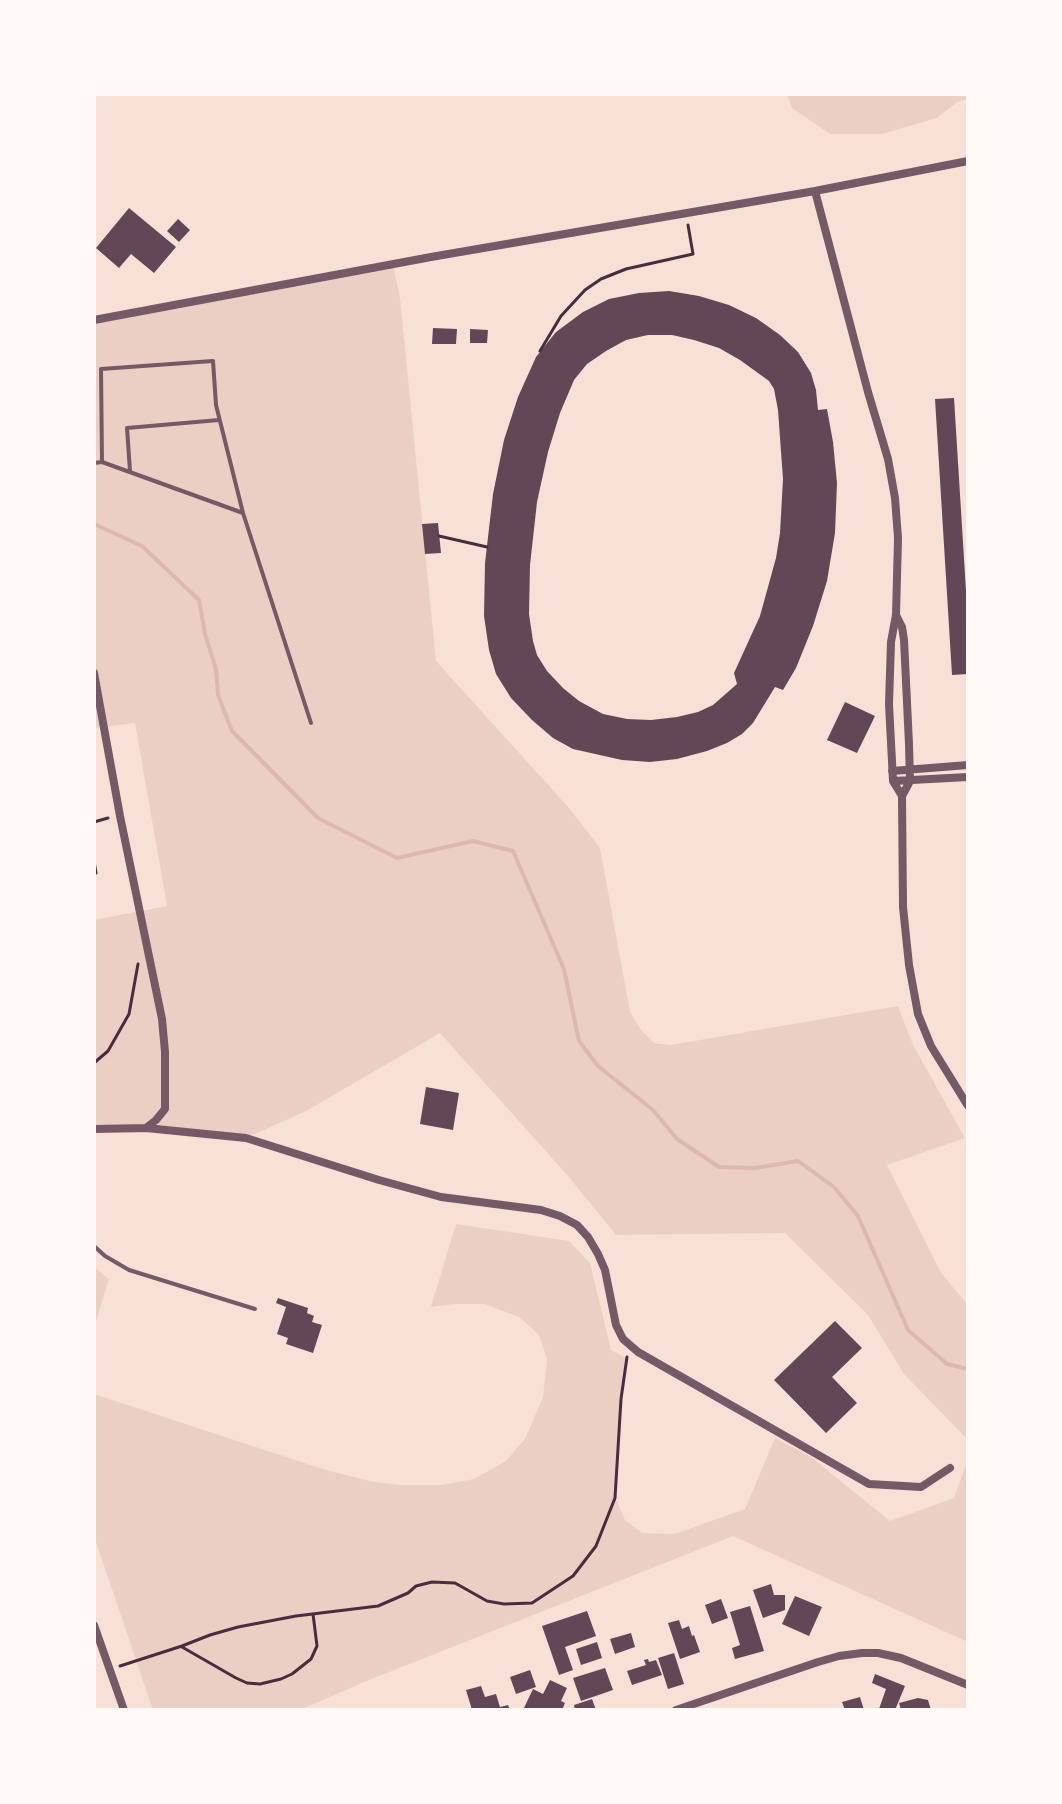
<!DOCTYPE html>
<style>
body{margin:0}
#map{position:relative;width:1062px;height:1804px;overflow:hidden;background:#f7e1d7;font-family:Jost,sans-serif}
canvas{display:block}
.frame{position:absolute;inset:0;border:96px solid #fffaf5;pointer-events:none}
</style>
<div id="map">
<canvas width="1062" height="1804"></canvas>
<div class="frame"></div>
</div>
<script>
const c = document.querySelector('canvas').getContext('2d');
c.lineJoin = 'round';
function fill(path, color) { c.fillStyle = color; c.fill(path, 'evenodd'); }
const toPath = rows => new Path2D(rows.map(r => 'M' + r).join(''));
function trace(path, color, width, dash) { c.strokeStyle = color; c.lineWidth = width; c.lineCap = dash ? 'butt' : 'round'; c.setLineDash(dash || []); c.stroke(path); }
fill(toPath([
 [787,94,968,94,968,99,957,102,937,118,882,134,830,134,792,108],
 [393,264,400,298,436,661,569,808,600,848,630,1012,641,1030,654,1043,671,1045,898,1006,913,1045,965,1138,887,1165,941,1273,968,1305,968,1440,904,1374,868,1315,785,1233,616,1235,568,1176,440,1033,306,1111,246,1138,217,1134,94,1129,94,920,167,906,135,723,94,728,94,320],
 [456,1224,569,1241,590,1263,611,1350,626,1358,621,1399,615,1497,625,1520,642,1533,675,1534,745,1509,775,1438,811,1457,890,1521,954,1498,968,1459,968,1642,733,1536,369,1680,300,1710,153,1710,94,1536,94,1394,326,1470,374,1482,400,1485,441,1485,474,1479,506,1461,525,1439,543,1397,547,1359,539,1335,519,1317,485,1304,454,1304,431,1307],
 [94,1267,109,1279,94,1328]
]), '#ebcfc5');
trace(toPath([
 [94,524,142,546,199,600,205,634,216,669,218,695,232,731,318,818,397,858,473,841,513,851,564,969,579,1041,598,1066,653,1110,677,1139,719,1167,755,1168,798,1161,834,1187,858,1216,908,1330,947,1364,968,1369]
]), '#dcb8b0', 4);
fill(toPath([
 [129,208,176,247,154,273,131,254,119,268,96,248],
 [178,219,190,230,179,242,167,231],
 [669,291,699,296,729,305,756,318,780,335,798,352,811,373,816,390,818,410,827,409,833,442,837,483,835,533,827,581,813,626,796,668,783,690,775,687,753,723,742,734,727,743,707,751,677,759,650,762,622,760,573,749,553,738,532,720,511,698,496,674,489,650,484,616,485,563,493,494,504,440,518,397,536,357,556,332,583,312,609,299,639,293],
 [648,335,672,335,694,340,719,348,740,360,769,381,774,389,778,410,783,479,780,533,776,558,760,616,734,673,737,684,713,705,698,712,677,717,651,720,627,719,603,714,579,701,563,688,547,671,537,655,533,641,529,614,530,565,537,502,548,452,560,413,574,380,587,364,606,351,626,340],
 [433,328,457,329,456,344,432,344],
 [470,329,488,330,487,343,470,343],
 [954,398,968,623,968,674,952,675,935,399],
 [438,523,441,553,425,554,422,524],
 [845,702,875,716,857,753,827,740],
 [426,1087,459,1093,453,1130,420,1124],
 [278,1298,308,1308,307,1313,314,1316,312,1322,322,1325,313,1353,286,1344,288,1338,277,1334,286,1307,276,1303],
 [835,1321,862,1348,832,1377,857,1403,826,1433,774,1380],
 [771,1584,774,1595,785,1595,785,1610,763,1618,753,1590],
 [795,1596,822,1607,809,1636,782,1624],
 [721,1599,728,1618,712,1624,705,1605],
 [750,1606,764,1651,735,1659,732,1648,740,1645,730,1612],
 [587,1611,596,1636,565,1647,573,1670,559,1675,542,1626],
 [679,1620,682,1629,689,1626,692,1636,694,1635,700,1652,680,1659,668,1623],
 [631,1633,635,1647,615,1654,610,1639],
 [597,1642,602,1658,581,1665,576,1649],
 [674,1653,684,1684,668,1689,658,1658],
 [648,1659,649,1662,656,1660,662,1675,632,1685,627,1671,646,1665,644,1660],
 [605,1668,613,1690,581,1701,573,1678],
 [530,1670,536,1687,516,1694,510,1677],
 [875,1674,905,1686,895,1710,879,1709,886,1689,872,1683],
 [550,1680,567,1688,561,1701,565,1703,562,1710,523,1710,533,1689,543,1694],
 [481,1686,485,1697,496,1694,500,1707,508,1705,510,1710,472,1710,466,1690],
 [860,1697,864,1710,845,1710,842,1702],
 [918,1698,928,1700,931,1710,901,1710,899,1703],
 [592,1699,596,1710,575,1710,574,1705]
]), '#644757');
trace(toPath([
 [540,351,561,316,585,290,601,279,626,269,693,254,688,225],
 [439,536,487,547],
 [94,822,108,818],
 [94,861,96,873,94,873],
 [94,1063,108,1051,129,1014,138,964],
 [182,1647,236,1678,247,1683,260,1684,281,1679,292,1674,311,1659,317,1646,313,1614],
 [120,1666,182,1646,210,1635,238,1627,296,1616,378,1606,408,1593,416,1586,432,1582,455,1583,487,1601,504,1604,532,1603,573,1576,596,1546,615,1498,621,1399,627,1357]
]), '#4a2c40', 3);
trace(toPath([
 [102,462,101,369,213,361,216,405,243,513],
 [94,463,102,462,243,513,311,723],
 [130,471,127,428,219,420],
 [94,1246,105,1256,129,1270,255,1309]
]), '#755966', 4);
trace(toPath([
 [815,191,868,392,888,459,895,498,898,538,896,615,891,642,889,704,893,781,902,796],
 [94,320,431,257,815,191,968,161],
 [896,615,902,627,904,640,909,744,910,781,902,796,903,907,909,965,918,1014,931,1046,968,1106],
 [94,673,120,816,162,1019,165,1052,165,1109,156,1120,146,1128,94,1129],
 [892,771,968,765],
 [893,781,968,777],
 [146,1128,246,1138,379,1180,441,1197,541,1210,560,1216,577,1225,588,1237,598,1254,605,1270,616,1325,623,1339,638,1352,869,1484,921,1487,950,1468],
 [94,1625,124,1710],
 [676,1710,818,1662,839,1656,862,1653,878,1653,901,1658,968,1685]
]), '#755966', 8);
</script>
